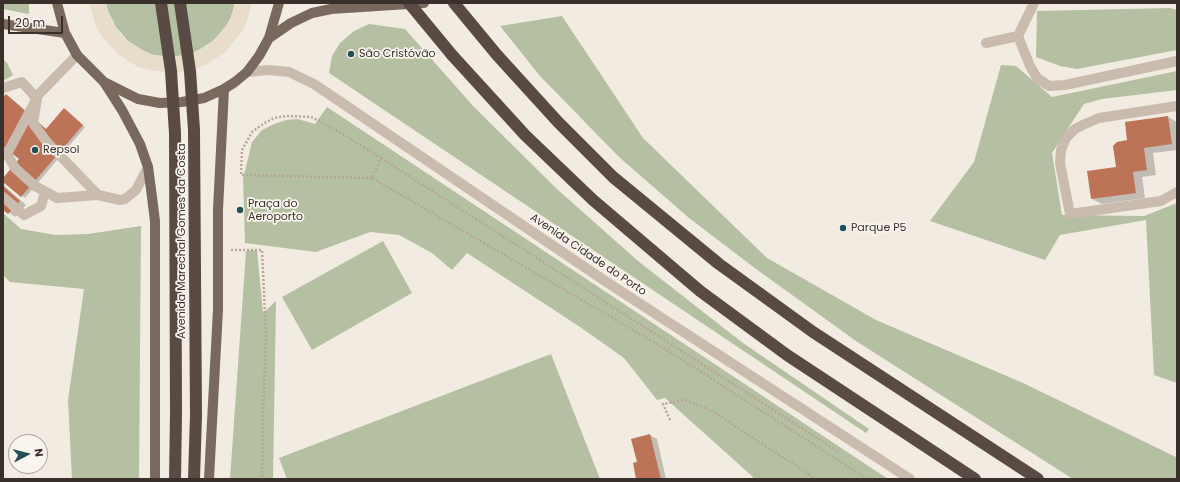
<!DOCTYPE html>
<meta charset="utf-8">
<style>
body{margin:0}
#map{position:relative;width:1180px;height:482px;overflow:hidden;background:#f2ebe1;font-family:Poppins,sans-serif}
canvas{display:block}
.frame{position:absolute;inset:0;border:4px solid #39302c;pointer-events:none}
.north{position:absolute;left:8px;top:434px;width:40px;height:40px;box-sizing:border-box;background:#f9f5ee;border:1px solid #aca6a0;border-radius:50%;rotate:83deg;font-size:11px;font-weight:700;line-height:16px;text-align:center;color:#39302c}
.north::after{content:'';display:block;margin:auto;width:14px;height:18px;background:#245157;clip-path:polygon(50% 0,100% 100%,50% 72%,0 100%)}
.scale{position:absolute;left:8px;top:16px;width:55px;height:18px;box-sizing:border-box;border:2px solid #39302c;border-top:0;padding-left:5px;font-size:12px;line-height:14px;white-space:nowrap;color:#39302c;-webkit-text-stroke:3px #f9f5ee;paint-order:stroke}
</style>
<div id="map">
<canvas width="1180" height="482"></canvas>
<div class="frame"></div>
<div class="north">N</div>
<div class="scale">20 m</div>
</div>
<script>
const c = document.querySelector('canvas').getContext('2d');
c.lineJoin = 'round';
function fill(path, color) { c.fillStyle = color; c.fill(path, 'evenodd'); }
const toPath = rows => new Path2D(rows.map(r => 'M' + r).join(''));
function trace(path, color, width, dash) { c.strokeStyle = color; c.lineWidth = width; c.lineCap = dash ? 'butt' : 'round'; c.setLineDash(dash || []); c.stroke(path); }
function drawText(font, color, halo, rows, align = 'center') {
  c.font = font + ' Poppins,sans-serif'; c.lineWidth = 3.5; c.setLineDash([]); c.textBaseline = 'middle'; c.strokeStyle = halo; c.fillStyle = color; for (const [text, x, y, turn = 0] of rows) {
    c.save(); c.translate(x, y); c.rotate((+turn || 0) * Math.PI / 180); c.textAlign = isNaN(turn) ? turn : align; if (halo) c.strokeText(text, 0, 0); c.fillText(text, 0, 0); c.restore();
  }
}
fill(toPath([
 [3,3,29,3,29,13,28,14,3,9],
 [106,3,235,3,231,17,226,26,214,40,199,50,190,54,172,57,153,55,144,51,128,41,116,27,108,11],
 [1170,8,1177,10,1177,50,1077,69,1060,66,1036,57,1037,11],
 [562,16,643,138,767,258,876,320,1023,383,1176,457,1177,479,1073,479,856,341,756,269,689,218,619,157,540,76,500,26],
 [369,24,405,29,474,107,557,189,638,261,743,343,869,429,866,433,329,73,332,56,340,43,354,31],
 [3,59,7,63,13,75,3,81],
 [1001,65,1016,66,1052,97,1177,71,1177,90,1102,99,1084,104,1052,153,1062,215,1144,216,1177,203,1177,383,1154,375,1146,220,1060,235,1045,260,930,221,974,162],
 [327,107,888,479,752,479,753,477,665,398,657,400,624,358,580,327,467,253,452,270,432,253,399,235,370,232,316,252,245,243,243,179,252,142,262,130,274,124,286,120,298,119,315,124],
 [3,213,21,229,56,235,88,234,141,226,139,479,72,479,68,400,84,289,10,282,3,275],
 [383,241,412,293,312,350,282,297],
 [257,250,263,313,276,301,273,479,230,479,246,251],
 [551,354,600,479,287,479,279,458]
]), '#b5c0a2');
fill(toPath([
 [89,3,106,3,108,11,116,27,121,35,136,47,153,55,172,57,190,54,207,46,221,33,226,26,231,17,235,3,252,3,246,24,240,34,225,52,206,65,184,72,172,73,149,70,138,67,118,54,102,37,96,26]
]), '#e8dcca');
fill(toPath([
 [6,96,12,99,47,130,67,111,85,127,25,198,3,181,20,159,3,147,3,99],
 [1168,117,1177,122,1177,150,1153,153,1156,175,1142,177,1145,198,1102,204,1092,199,1117,168,1128,141],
 [3,185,26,205,15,217,3,208],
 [650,435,657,439,666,479,637,479,638,463,632,439]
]), '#0003');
fill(toPath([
 [6,94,46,129,64,108,83,125,21,197,3,182,3,178,19,159,3,146,3,97],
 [1168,116,1172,144,1144,148,1147,170,1133,172,1136,193,1091,199,1087,171,1116,167,1113,146,1117,142,1127,140,1125,122],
 [3,186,20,201,8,214,3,210],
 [650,434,661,479,636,479,633,463,637,462,631,439]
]), '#bd7355');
trace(toPath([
 [381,158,839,452],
 [372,178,241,175,242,150,252,132,263,124,274,118,286,116,311,117,333,128,381,158,372,178,664,348,867,479],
 [231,250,262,250,266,335,263,415,262,479],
 [670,420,663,404,685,400,698,405,712,411,816,479]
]), '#b5a698', 2.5, [2, 2]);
trace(toPath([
 [1018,36,1030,66,1037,78,1049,86,1065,85,1177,61],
 [986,43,1018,36,1034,3],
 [77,55,39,94,7,154,15,168,35,186,57,198,98,195,120,200,125,199,136,190,148,167],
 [3,88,22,82,37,99,33,123,46,141,98,195],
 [1177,106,1099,118,1085,124,1075,129,1066,138,1061,150,1060,163,1070,214,1161,201,1177,192],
 [3,197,24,215,41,206,45,192]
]), '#c9bcae', 10);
trace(toPath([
 [247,72,268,70,289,72,314,84,605,281,910,479]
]), '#c9bcae', 10);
trace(toPath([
 [57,3,65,33,77,55,104,82,138,99,160,103,182,102,204,98,224,89,235,82,247,72,259,56,269,38,279,3],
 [3,24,65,33],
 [269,38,291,23,312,13,331,9,424,3],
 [104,82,122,110,140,144,148,167,152,197,155,221,155,479],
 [209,479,218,309,218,210,224,89]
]), '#79685e', 10);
trace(toPath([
 [454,3,497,55,558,122,613,177,719,264,813,332,1038,479],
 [452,55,525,135,593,200,700,291,787,355,975,479],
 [175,479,176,414],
 [194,479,196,415]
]), '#594b44', 12);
trace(toPath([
 [161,3,171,71,175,133,176,414],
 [180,3,190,71,194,130,196,415],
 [409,3,452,55]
]), '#594b44', 12);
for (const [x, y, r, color] of [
 [351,54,4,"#245157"],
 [35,150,4,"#245157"],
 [240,210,4,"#245157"],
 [843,228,4,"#245157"]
]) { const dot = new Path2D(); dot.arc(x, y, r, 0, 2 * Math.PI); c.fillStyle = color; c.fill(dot); trace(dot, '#f9f5ee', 1.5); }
drawText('11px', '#39302c', '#f9f5ee', [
 ["São Cristóvão",359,54],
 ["Repsol",43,150],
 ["Praça do",248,204],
 ["Aeroporto",248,217],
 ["Parque P5",851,228]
], 'left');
drawText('11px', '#39302c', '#f9f5ee', [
 ["Avenida Marechal Gomes da Costa",182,241,-90],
 ["Avenida Cidade do Porto",588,255,34]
]);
</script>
